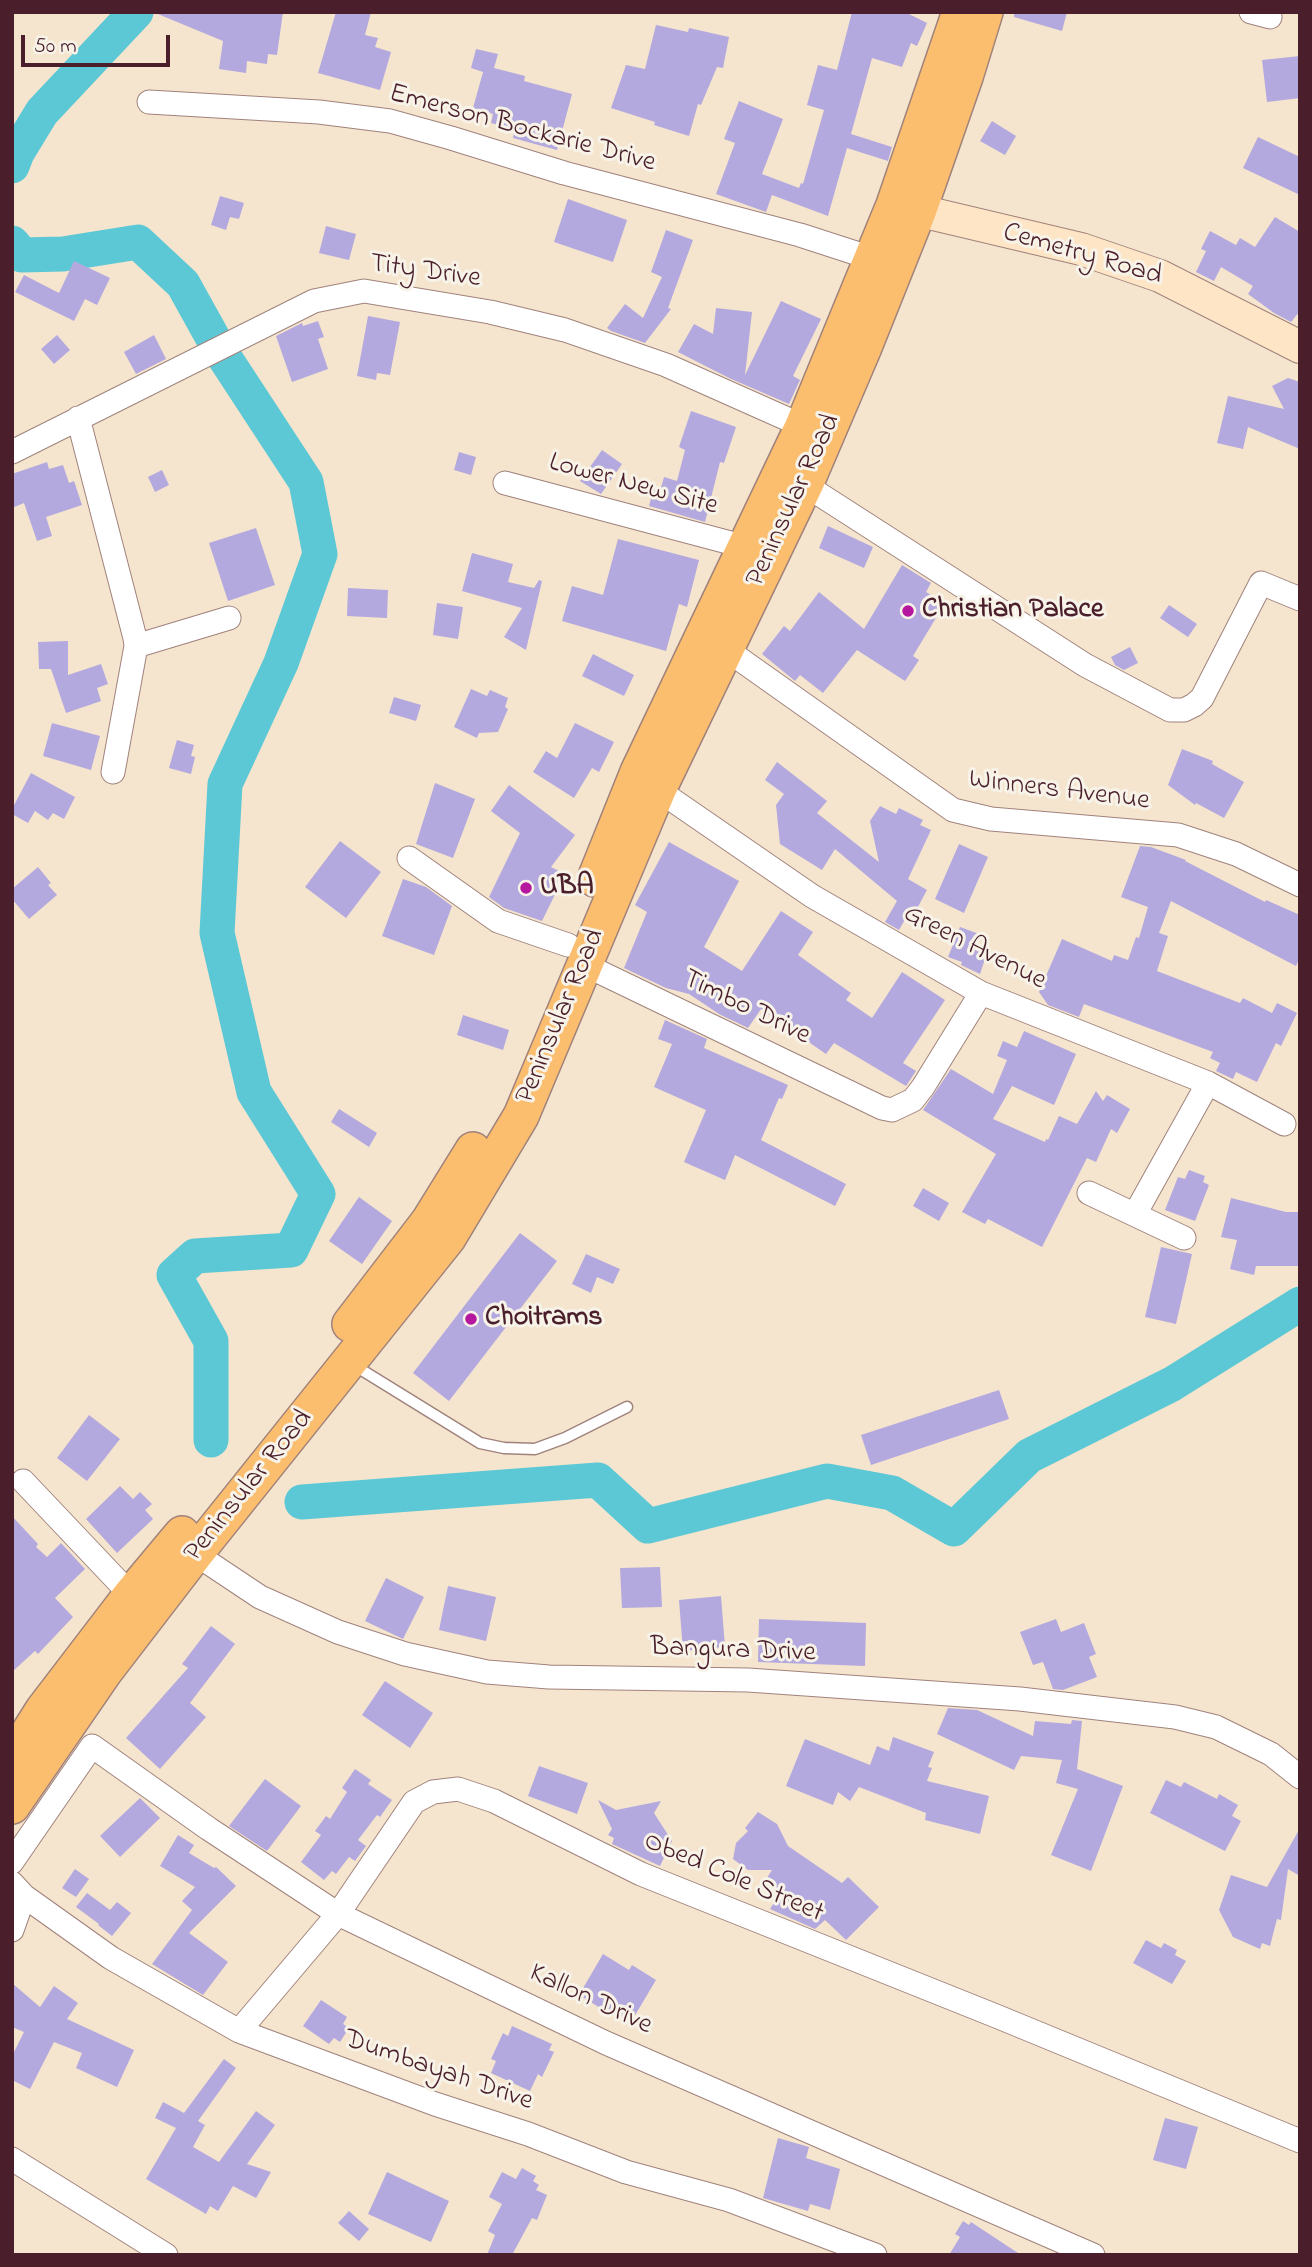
<!DOCTYPE html>
<style>
body{margin:0}
#map{position:relative;width:1312px;height:2267px;overflow:hidden;background:#f5e5ce;font-family:"Indie Flower",sans-serif}
canvas{display:block}
.frame{position:absolute;inset:0;border:14px solid #4a1f2b;pointer-events:none}
.scale{position:absolute;left:21px;top:35px;width:149px;height:32px;box-sizing:border-box;border:4px solid #4a1f2b;border-top:0;padding-left:9px;font-size:21px;line-height:24px;white-space:nowrap;color:#4a1f2b;-webkit-text-stroke:5px #f7f3e8;paint-order:stroke}
</style>
<div id="map">
<canvas width="1312" height="2267"></canvas>
<div class="frame"></div>
<div class="scale">50 m</div>
</div>
<script>
const c = document.querySelector('canvas').getContext('2d');
c.lineJoin = 'round';
const toPath = rows => new Path2D(rows.map(r => 'M' + r).join(''));
function trace(path, color, width, dash) { c.strokeStyle = color; c.lineWidth = width; c.lineCap = dash ? 'butt' : 'round'; c.setLineDash(dash || []); c.stroke(path); }
function fill(path, color) { c.fillStyle = color; c.fill(path, 'evenodd'); }
function drawText(font, color, halo, rows, align = 'center') {
  c.font = font + ' "Indie Flower",sans-serif'; c.lineWidth = 6; c.setLineDash([]); c.textBaseline = 'middle'; c.strokeStyle = halo; c.fillStyle = color; for (const [text, x, y, turn = 0] of rows) {
    c.save(); c.translate(x, y); c.rotate((+turn || 0) * Math.PI / 180); c.textAlign = isNaN(turn) ? turn : align; if (halo) c.strokeText(text, 0, 0); c.fillText(text, 0, 0); c.restore();
  }
}
trace(toPath([
 [12,166,17,153,42,112,136,12],
 [12,243,22,255,63,254,138,242,183,284,219,349,306,482,320,554,281,663,225,784,217,933,254,1092,318,1194,291,1250,195,1256,174,1275,211,1341,211,1440],
 [302,1502,598,1480,648,1526,827,1481,892,1493,954,1529,1029,1456,1172,1384,1300,1304]
]), '#5cc8d5', 35);
fill(toPath([
 [153,12,283,12,277,55,268,54,267,64,247,61,246,73,219,69,223,41],
 [336,12,371,12,365,35,378,38,375,47,391,52,380,90,318,73],
 [852,12,905,12,927,23,917,46,911,43,902,67,872,58,851,134,892,147,888,161,847,148,828,216,772,195,766,212,716,194,735,143,724,139,739,101,783,119,762,174,799,188,801,183,803,184,824,110,807,105,818,65,837,70],
 [1014,12,1067,12,1062,31,1014,17],
 [656,25,688,32,689,28,729,37,723,68,717,67,701,105,698,104,689,136,654,125,655,122,611,108,626,65,645,69],
 [476,49,498,54,494,68,525,76,524,81,572,94,557,150,513,138,515,129,491,123,493,114,473,108,483,72,471,68],
 [1300,56,1300,98,1267,102,1262,60],
 [992,121,1016,136,1005,155,980,141],
 [1258,137,1300,157,1300,195,1243,168],
 [220,196,244,203,239,219,230,217,226,230,211,225],
 [568,199,627,220,613,262,554,242],
 [1275,217,1300,232,1300,311,1291,322,1274,313,1248,294,1253,286,1221,267,1214,281,1196,272,1206,251,1201,249,1210,231,1236,245,1240,238,1255,247],
 [326,226,356,234,349,260,319,253],
 [666,230,693,240,668,308,671,309,645,343,611,331,607,328,625,304,643,318,662,277,651,272],
 [74,261,110,278,97,305,85,299,74,321,15,292,24,275,59,293],
 [781,301,821,319,793,376,800,380,789,404,729,378,678,352,694,324,713,334,716,308,752,312,745,375],
 [368,316,400,322,390,375,377,373,376,380,357,376],
 [318,321,324,337,318,339,328,369,292,382,276,336,302,323,303,326],
 [57,335,70,350,54,364,41,349],
 [154,335,166,359,136,374,124,352],
 [1288,378,1300,382,1300,449,1248,427,1243,449,1217,443,1228,396,1284,409,1272,386],
 [691,411,736,427,724,463,720,462,705,522,649,506,654,487,661,488,664,477,677,481,685,450,679,447],
 [602,450,622,464,601,494,580,481],
 [459,452,476,457,471,475,454,470],
 [47,462,49,469,63,465,69,483,74,481,82,505,46,517,52,536,37,541,24,503,12,508,12,474],
 [162,470,169,485,155,492,148,477],
 [828,526,873,547,864,568,819,548],
 [256,528,275,585,228,601,209,543],
 [618,539,699,560,687,607,679,604,666,651,562,621,572,586,603,595],
 [472,553,513,564,508,582,534,588,539,580,542,581,526,650,504,637,522,608,462,591],
 [902,565,931,583,926,592,945,603,913,656,919,660,905,681,857,650,823,693,800,675,795,681,762,654,784,626,790,631,819,592,864,629],
 [348,588,388,590,387,618,347,616],
 [437,603,463,607,458,639,433,635],
 [1169,605,1197,624,1188,637,1160,618],
 [68,641,68,675,101,664,108,684,97,688,101,701,66,713,51,669,39,669,38,642],
 [1130,647,1138,663,1124,670,1115,665,1111,657],
 [593,654,634,675,624,696,582,676],
 [471,689,487,696,490,690,508,698,505,707,508,709,498,732,479,733,477,738,454,727],
 [394,697,421,705,416,721,389,713],
 [52,723,100,736,91,770,43,756],
 [575,723,614,742,599,772,592,768,574,798,533,772,546,751,557,758],
 [177,740,194,745,191,756,195,757,191,774,169,768],
 [1182,749,1213,761,1212,764,1244,782,1224,818,1196,803,1195,805,1168,785],
 [777,762,827,801,817,813,879,862,870,821,880,806,896,814,899,808,923,820,920,825,931,830,908,879,927,890,913,916,908,914,899,930,885,922,897,901,835,849,822,870,780,844,776,805,784,794,765,780],
 [31,773,75,797,64,819,53,813,48,820,35,811,28,823,12,814,12,809],
 [435,783,475,799,453,858,416,844],
 [509,785,575,835,551,867,565,874,542,921,504,908,489,897,520,833,491,811],
 [340,841,381,872,346,918,305,887],
 [669,842,739,881,704,947,742,971,781,911,813,932,798,955,851,993,846,1000,872,1018,902,972,945,1000,903,1063,916,1071,906,1086,834,1043,826,1054,761,1009,748,1028,719,1014,689,994,666,988,624,968,647,912,635,905],
 [959,844,988,857,964,913,935,899],
 [1140,846,1151,847,1186,860,1185,861,1265,902,1266,900,1300,915,1300,957,1296,966,1171,901,1159,933,1168,936,1157,971,1240,1003,1243,998,1272,1013,1277,1003,1297,1013,1281,1046,1276,1043,1257,1082,1236,1072,1233,1079,1216,1071,1220,1063,1210,1058,1213,1052,1084,1004,1079,1017,1048,1005,1039,992,1062,939,1112,961,1114,955,1128,960,1136,937,1139,938,1148,907,1121,897],
 [38,867,51,883,48,885,57,895,29,919,12,899,12,889],
 [403,879,426,887,452,906,434,955,382,936],
 [960,927,979,934,974,949,986,956,980,974,961,965,962,962,948,957],
 [463,1015,509,1030,503,1050,457,1035],
 [665,1020,707,1039,704,1048,788,1085,782,1099,779,1098,761,1140,846,1184,835,1206,735,1155,725,1180,684,1162,706,1110,654,1087,672,1044,658,1039],
 [1024,1031,1076,1054,1054,1105,1012,1086,993,1119,1045,1142,1046,1139,1048,1140,1059,1116,1077,1124,1096,1091,1103,1101,1107,1095,1130,1109,1117,1133,1111,1129,1096,1162,1087,1158,1042,1247,988,1219,985,1224,962,1212,996,1154,923,1110,951,1069,993,1094,1007,1060,997,1056,1003,1041,1017,1047],
 [339,1109,377,1133,369,1147,331,1122],
 [1189,1170,1205,1176,1203,1182,1209,1185,1195,1221,1165,1210,1178,1177,1185,1179],
 [923,1188,949,1203,939,1221,913,1206],
 [359,1197,392,1221,362,1264,329,1241],
 [1231,1198,1286,1212,1300,1212,1300,1266,1256,1266,1254,1275,1230,1269,1237,1240,1221,1237],
 [520,1233,557,1261,449,1401,413,1373],
 [1161,1247,1192,1254,1176,1324,1145,1317],
 [586,1254,620,1269,613,1284,597,1277,591,1293,572,1284],
 [999,1390,1009,1419,871,1465,861,1435],
 [89,1415,120,1439,87,1481,57,1458],
 [120,1486,133,1499,140,1492,152,1504,145,1510,153,1519,117,1553,86,1519],
 [12,1516,38,1544,36,1547,47,1557,61,1543,85,1569,55,1598,73,1617,38,1654,35,1651,12,1672],
 [660,1567,662,1607,622,1608,620,1568],
 [386,1578,424,1597,403,1639,365,1621],
 [448,1586,496,1597,486,1641,439,1630],
 [721,1596,725,1647,683,1651,679,1600],
 [759,1619,866,1623,865,1666,758,1662],
 [1056,1619,1061,1632,1084,1623,1096,1654,1089,1657,1097,1677,1063,1690,1053,1689,1043,1662,1033,1665,1020,1632],
 [211,1626,235,1644,190,1703,206,1717,160,1769,126,1738,188,1668,182,1664],
 [385,1681,433,1713,410,1748,362,1715],
 [948,1708,977,1710,1033,1736,1035,1721,1071,1724,1072,1720,1082,1721,1077,1769,1123,1786,1091,1871,1051,1855,1078,1789,1056,1783,1062,1760,1021,1756,1014,1770,937,1734],
 [893,1737,934,1752,928,1767,932,1768,927,1781,989,1796,980,1834,925,1820,926,1813,859,1787,850,1801,838,1792,833,1805,786,1786,805,1739,870,1765,877,1746,889,1751],
 [539,1766,588,1783,577,1814,528,1796],
 [355,1769,371,1780,368,1784,392,1800,380,1817,377,1815,358,1840,366,1846,355,1861,349,1857,336,1874,332,1871,324,1880,301,1862,321,1835,315,1831,326,1816,330,1819,347,1792,342,1788],
 [265,1779,301,1806,267,1851,229,1826],
 [1166,1780,1181,1787,1184,1782,1217,1799,1219,1794,1238,1805,1232,1816,1241,1821,1225,1851,1150,1813],
 [140,1798,160,1818,120,1857,100,1836],
 [598,1800,616,1810,661,1801,654,1813,672,1841,660,1866,612,1844,614,1838,608,1835,612,1829],
 [758,1812,777,1824,788,1846,842,1883,848,1877,879,1907,846,1940,825,1920,815,1929,770,1909,779,1895,763,1884,772,1870,748,1870,733,1859,736,1843,748,1831,745,1828],
 [1300,1828,1300,1876,1288,1869,1281,1920,1277,1919,1270,1946,1262,1943,1260,1949,1233,1937,1219,1910,1231,1875,1267,1887],
 [178,1835,194,1845,189,1853,214,1868,216,1867,236,1886,189,1933,228,1962,203,1995,152,1964,192,1910,182,1901,195,1887,160,1866],
 [75,1869,89,1879,76,1897,62,1888],
 [87,1893,110,1910,117,1902,131,1913,112,1936,98,1925,99,1924,76,1907],
 [1146,1940,1161,1948,1164,1943,1177,1950,1175,1955,1186,1961,1172,1984,1133,1963],
 [603,1954,629,1970,632,1965,656,1980,631,2022,617,2014,615,2017,579,1995],
 [12,1983,40,2007,54,1986,78,2003,67,2019,134,2050,117,2087,76,2068,82,2053,54,2042,30,2089,12,2080,12,2056,24,2032,12,2027],
 [321,2000,347,2017,343,2024,349,2028,340,2042,334,2038,329,2044,303,2026],
 [512,2026,552,2044,549,2050,554,2052,542,2077,538,2074,530,2091,491,2073,496,2061,491,2059,503,2033,508,2036],
 [224,2059,236,2068,198,2121,205,2125,193,2147,219,2162,256,2111,275,2125,247,2164,271,2172,256,2198,233,2186,218,2211,210,2206,206,2214,146,2179,176,2128,155,2118,163,2102,184,2113],
 [1165,2118,1198,2127,1186,2169,1153,2160],
 [778,2138,809,2147,806,2158,840,2169,830,2210,810,2204,808,2211,763,2198],
 [522,2168,536,2176,533,2181,539,2185,536,2190,547,2195,537,2220,532,2218,512,2255,487,2255,495,2235,488,2231,502,2204,489,2197,502,2172,516,2179],
 [387,2172,449,2201,431,2242,368,2214],
 [349,2211,369,2229,359,2241,338,2223],
 [963,2221,969,2225,971,2222,1021,2255,949,2255,960,2237,955,2234]
]), '#b3a9de');
const lane = toPath([
 [352,1364,480,1443,504,1448,535,1449,565,1438,627,1407]
]);
const street = toPath([
 [1251,12,1270,17],
 [149,102,319,112,390,121,451,138,564,173,800,235,871,258],
 [78,418,135,638,136,646,113,772],
 [12,452,314,301,364,291,490,312,565,330,666,365,803,426],
 [794,480,805,485,1085,665,1170,710,1184,710,1194,705,1202,698,1261,583,1300,599],
 [505,483,746,547],
 [717,643,953,810,991,819,1178,835,1236,854,1300,885],
 [136,646,229,618],
 [658,790,812,896,981,993,1208,1083,1284,1124],
 [409,858,498,921,568,945],
 [585,965,882,1108,892,1110,913,1100,923,1087,981,993],
 [1089,1193,1184,1238],
 [1135,1214,1208,1083],
 [23,1481,131,1595],
 [185,1547,260,1597,338,1632,405,1654,487,1672,549,1677,748,1680,1020,1699,1175,1717,1216,1727,1271,1754,1300,1777],
 [12,1862,92,1746,209,1829,338,1914,606,2043,1093,2255],
 [12,1883,24,1896,111,1958,239,2031,435,2104,528,2134,626,2172,729,2200,875,2255],
 [12,1930,24,1896],
 [239,2031,338,1914,414,1802,433,1792,458,1789,494,1801,641,1874,996,2016,1300,2141],
 [12,2159,166,2255]
]);
const secondary = toPath([
 [895,205,1081,249,1160,276,1300,347]
]);
const primary = toPath([
 [595,879,638,772,803,426,894,205,960,12],
 [350,1324,429,1221,473,1150],
 [12,1759,43,1710,131,1595,182,1534],
 [12,1806,105,1671,195,1554,448,1238,521,1116,658,790,805,485,864,347,918,212,965,77,985,12]
]);
trace(lane, '#a0827c', 13);
trace(street, '#a0827c', 25);
trace(secondary, '#a0827c', 34);
trace(primary, '#a0827c', 38);
trace(lane, '#fff', 10);
trace(street, '#fff', 23);
trace(secondary, '#fde5c5', 32);
trace(primary, '#fbbd6e', 35);
for (const [x, y, r, color] of [
 [908,611,7,"#b5179e"],
 [526,888,7,"#b5179e"],
 [471,1319,7,"#b5179e"]
]) { const dot = new Path2D(); dot.arc(x, y, r, 0, 2 * Math.PI); c.fillStyle = color; c.fill(dot); trace(dot, '#f7f3e8', 2.5); }
drawText('28px', '#4a1f2b', '#f7f3e8', [
 ["Emerson Bockarie Drive",522,130,15],
 ["Cemetry Road",1082,256,16],
 ["Tity Drive",425,273,8],
 ["Lower New Site",633,486,15],
 ["Peninsular Road",795,501,-65],
 ["Winners Avenue",1059,792,7],
 ["Green Avenue",974,949,27],
 ["Timbo Drive",746,1009,26],
 ["Peninsular Road",562,1017,-67],
 ["Peninsular Road",250,1487,-51],
 ["Bangura Drive",733,1652,2],
 ["Obed Cole Street",733,1879,23],
 ["Kallon Drive",590,2001,25],
 ["Dumbayah Drive",438,2072,19]
]);
drawText('bold 28px', '#4a1f2b', '#f7f3e8', [
 ["Christian Palace",922,611],
 ["UBA",540,888],
 ["Choitrams",485,1319]
], 'left');
</script>
